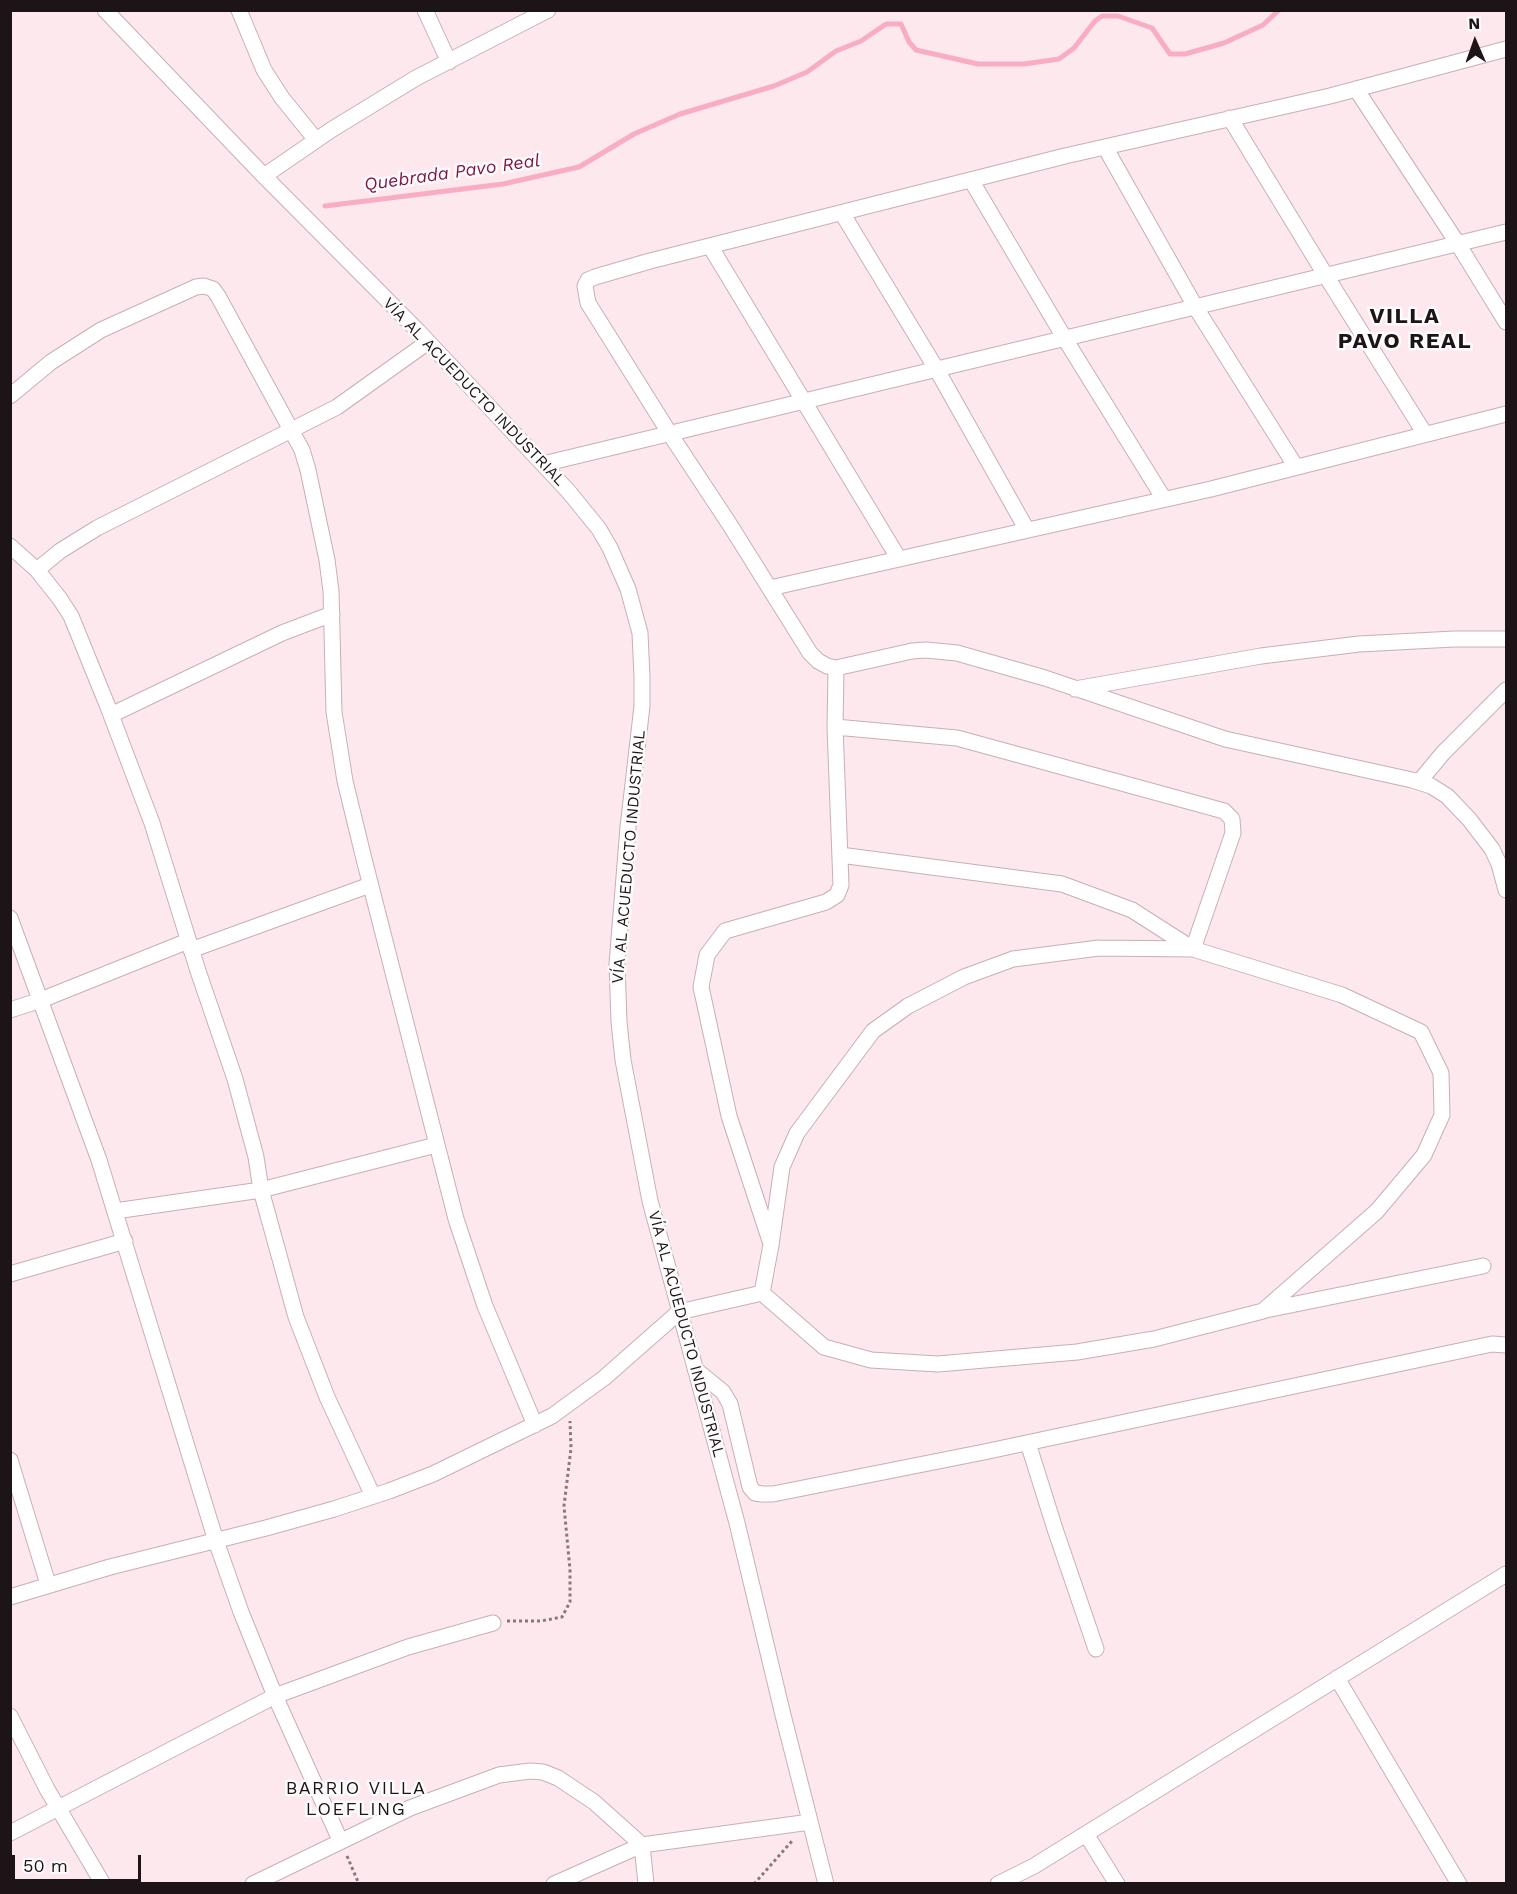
<!DOCTYPE html>
<meta charset="utf-8">
<style>
body{margin:0}
#map{position:relative;width:1517px;height:1894px;overflow:hidden;background:#fde8ee;font-family:"Work Sans",sans-serif}
canvas{display:block}
.frame{position:absolute;inset:0;border:12px solid #1d1417;pointer-events:none}
.north{position:absolute;left:1445px;top:12px;width:60px;height:60px;-webkit-text-stroke:4px #fcfcfc;paint-order:stroke;rotate:358deg;font-size:16px;font-weight:700;line-height:24px;text-align:center;color:#1d1417}
.north::after{content:'';display:block;margin:auto;width:21px;height:27px;background:#1d1417;clip-path:polygon(50% 0,100% 100%,50% 72%,0 100%)}
.scale{position:absolute;left:12px;top:1855px;width:129px;height:27px;box-sizing:border-box;border:3px solid #1d1417;border-top:0;padding-left:8px;font-size:18px;line-height:21px;white-space:nowrap;color:#1d1417;-webkit-text-stroke:4px #fcfcfc;paint-order:stroke}
</style>
<div id="map">
<canvas width="1517" height="1894"></canvas>
<div class="frame"></div>
<div class="north">N</div>
<div class="scale">50 m</div>
</div>
<script>
const c = document.querySelector('canvas').getContext('2d');
c.lineJoin = 'round';
const toPath = rows => new Path2D(rows.map(r => 'M' + r).join(''));
function trace(path, color, width, dash) { c.strokeStyle = color; c.lineWidth = width; c.lineCap = dash ? 'butt' : 'round'; c.setLineDash(dash || []); c.stroke(path); }
function drawText(font, color, halo, rows, align = 'center') {
  c.font = font + ' "Work Sans",sans-serif'; c.lineWidth = 5; c.setLineDash([]); c.textBaseline = 'middle'; c.strokeStyle = halo; c.fillStyle = color; for (const [text, x, y, turn = 0] of rows) {
    c.save(); c.translate(x, y); c.rotate((+turn || 0) * Math.PI / 180); c.textAlign = isNaN(turn) ? turn : align; if (halo) c.strokeText(text, 0, 0); c.fillText(text, 0, 0); c.restore();
  }
}
trace(toPath([
 [325,206,503,184,579,167,634,134,680,114,774,86,807,72,836,51,861,41,886,24,901,24,909,42,916,50,978,64,1024,64,1059,59,1074,48,1095,21,1102,16,1118,16,1152,28,1170,54,1185,54,1224,43,1263,25,1279,10]
]), '#f9adc5', 5);
const street = toPath([
 [105,10,264,176,418,331,569,492,599,529,610,548,628,589,640,633,642,677,642,706,628,827,617,964,619,1022,623,1060,650,1201,737,1523,783,1715,826,1884],
 [239,10,264,70,282,98,316,140],
 [425,10,449,62],
 [1506,49,1330,96,1065,156,650,261,595,277,588,280,585,286,588,303,670,434,730,525,810,653,818,661,827,666,836,668,912,651,926,650,957,653,1045,678,1225,739,1412,780,1431,786,1447,796,1469,819,1492,849,1499,864,1506,890],
 [1356,89,1458,244,1506,322],
 [1230,118,1326,276,1425,434],
 [1105,147,1196,308,1296,467],
 [264,176,331,130,416,78,548,10],
 [971,180,1065,339,1164,499],
 [842,213,937,370,1027,530],
 [710,246,899,559],
 [10,396,51,362,101,330,196,287,204,286,213,289,218,296,302,450,308,470,327,560,331,591,334,712,345,781,364,859,456,1219,485,1306,535,1425],
 [543,464,1506,232],
 [10,546,37,570,60,599,71,616,108,707,152,823,198,971,235,1079,256,1157,261,1190,296,1317,327,1397,373,1496],
 [37,570,60,551,97,528,337,407,428,342],
 [770,588,1211,489,1506,414],
 [1075,689,1261,656,1359,644,1454,639,1506,639],
 [111,715,282,633,332,614],
 [835,727,957,738,1224,811,1232,819,1233,833,1193,949,1132,910,1062,884,840,855],
 [1419,782,1443,753,1506,690],
 [10,918,99,1160,216,1541,241,1612,275,1696,340,1840],
 [1099,948,1193,949,1342,995,1421,1032,1441,1073,1442,1115,1424,1155,1377,1211,1263,1311,1154,1339,1077,1352,938,1364,871,1360,824,1347,762,1293,771,1245,782,1167,797,1133,873,1031,908,1006,964,977,1013,959,1099,948],
 [191,950,370,885],
 [10,1010,41,1000,188,941],
 [115,1211,261,1190,436,1145],
 [770,1241,729,1116,701,987,707,955,725,931,826,902,837,895,841,885,835,727,836,668],
 [10,1274,125,1241],
 [1266,1310,1483,1266],
 [695,1369,723,1392,730,1404,750,1487,755,1493,762,1494,773,1494,984,1452,1492,1344,1506,1345],
 [1028,1443,1055,1529,1096,1649],
 [10,1460,48,1584],
 [10,1597,110,1567,266,1528,334,1509,389,1491,433,1474,552,1416,604,1378,679,1312,762,1293],
 [1337,1678,1459,1884],
 [10,1716,47,1789,103,1884],
 [10,1833,275,1696,408,1647,493,1623],
 [1086,1834,1117,1884],
 [253,1884,410,1808,499,1775,530,1771,543,1772,558,1778,594,1802,642,1845,646,1884],
 [554,1884,642,1845,810,1822],
 [998,1884,1034,1866,1506,1574]
]);
trace(street, '#c8afb6', 17);
trace(toPath([
 [507,1621,541,1621,562,1617,570,1602,570,1570,564,1506,571,1448,570,1421],
 [347,1856,359,1884],
 [754,1884,793,1840]
]), '#88797e', 3, [3, 3]);
trace(street, '#fff', 15);
drawText('16px', '#1d1417', '#fcfcfc', [
 ["VÍA AL ACUEDUCTO INDUSTRIAL",474,392,46],
 ["VÍA AL ACUEDUCTO INDUSTRIAL",629,857,-85],
 ["VÍA AL ACUEDUCTO INDUSTRIAL",686,1334,75]
]);
drawText('italic 18px', '#811547', '#fcfcfc', [
 ["Quebrada Pavo Real",452,173,-8]
]);
c.letterSpacing = '1.5px';
drawText('18px', '#1d1417', '#fcfcfc', [
 ["BARRIO VILLA",356,1789],
 ["LOEFLING",356,1810]
]);
c.letterSpacing = '0px';
c.letterSpacing = '1.5px';
drawText('bold 22px', '#1d1417', '#fcfcfc', [
 ["VILLA",1405,317],
 ["PAVO REAL",1405,342]
]);
c.letterSpacing = '0px';
</script>
